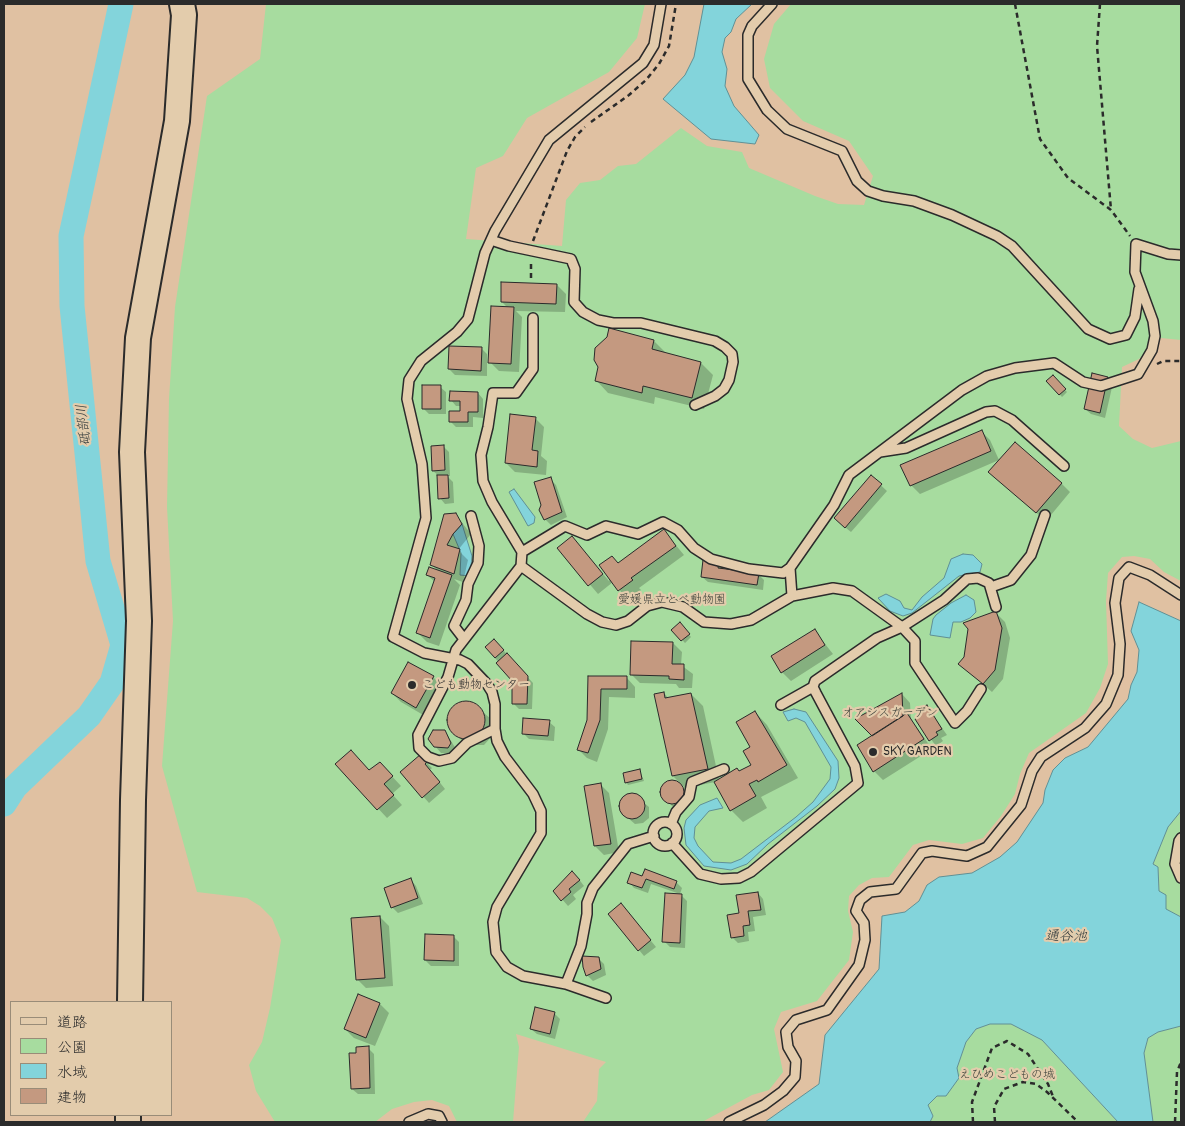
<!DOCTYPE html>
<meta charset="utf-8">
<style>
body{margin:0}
#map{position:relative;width:1185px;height:1126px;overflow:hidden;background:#e0c1a2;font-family:Pangolin,"Klee One",sans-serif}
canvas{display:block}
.frame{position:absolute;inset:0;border:5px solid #2b2b2b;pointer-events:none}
.legend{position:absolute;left:10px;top:1001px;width:162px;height:115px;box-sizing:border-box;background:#e3ccac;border:1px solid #998c78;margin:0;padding:6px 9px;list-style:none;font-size:15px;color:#2b2b2b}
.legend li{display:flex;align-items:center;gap:10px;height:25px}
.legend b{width:25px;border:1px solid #998c78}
</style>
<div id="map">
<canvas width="1185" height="1126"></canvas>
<div class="frame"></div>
<ul class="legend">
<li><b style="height:6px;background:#e3ccac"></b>道路</li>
<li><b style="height:14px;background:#a7dc9f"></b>公園</li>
<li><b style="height:14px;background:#83d4db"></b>水域</li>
<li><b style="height:14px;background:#c49980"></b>建物</li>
</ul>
</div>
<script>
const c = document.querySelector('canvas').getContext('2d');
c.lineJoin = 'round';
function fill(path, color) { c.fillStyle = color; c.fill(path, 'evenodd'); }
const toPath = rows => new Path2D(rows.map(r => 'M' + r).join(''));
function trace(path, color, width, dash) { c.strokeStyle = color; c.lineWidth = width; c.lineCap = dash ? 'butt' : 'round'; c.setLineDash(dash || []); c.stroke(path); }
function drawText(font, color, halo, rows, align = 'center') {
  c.font = font + ' Pangolin,"Klee One",sans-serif'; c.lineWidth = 4.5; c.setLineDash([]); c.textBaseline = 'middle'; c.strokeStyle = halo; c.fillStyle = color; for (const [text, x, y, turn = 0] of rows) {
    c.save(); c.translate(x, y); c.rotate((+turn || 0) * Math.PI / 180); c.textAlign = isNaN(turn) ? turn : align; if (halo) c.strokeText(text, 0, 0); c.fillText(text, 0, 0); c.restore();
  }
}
fill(toPath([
 [266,4,645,4,637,38,609,72,527,118,503,156,476,168,466,239,562,246,566,200,580,183,600,180,618,166,636,164,681,128,707,146,742,152,749,168,815,196,838,204,864,205,873,176,849,141,803,121,770,88,764,59,774,24,791,4,1181,4,1181,340,1161,338,1139,359,1122,367,1119,426,1133,439,1152,448,1181,441,1181,581,1164,572,1150,559,1134,556,1122,557,1108,573,1106,601,1108,664,1100,688,1086,713,1029,753,1020,774,1015,794,1001,816,983,838,962,844,929,840,913,845,889,877,872,878,859,885,849,896,848,911,853,932,849,960,817,1001,781,1012,774,1029,783,1072,769,1090,752,1095,702,1122,583,1122,597,1101,599,1069,606,1062,516,1034,519,1047,513,1122,457,1122,449,1106,432,1100,414,1102,392,1109,375,1122,275,1122,256,1091,249,1065,262,1042,270,1008,281,940,272,918,260,906,247,898,197,892,162,766,173,621,167,507,169,399,175,307,207,96,260,59],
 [1181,811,1181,917,1166,909,1159,891,1158,867,1153,864,1168,826],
 [990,1024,1011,1024,1042,1040,1118,1122,930,1122,933,1116,928,1105,957,1068,966,1042,976,1029],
 [1181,1026,1181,1122,1153,1122,1144,1053,1148,1038,1158,1032]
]), '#a7dc9f');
const water = toPath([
 [704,4,752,4,736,19,731,32,725,38,722,52,727,69,725,86,734,106,759,135,755,144,711,139,663,99,685,75,694,57,704,4],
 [514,489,535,517,534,523,528,526,509,492,514,489],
 [462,524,472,556,470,576,460,575,461,553,453,534,462,524],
 [963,554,973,555,982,564,980,572,959,576,912,613,903,616,890,611,878,598,886,594,900,601,904,608,912,610,922,597,944,578,951,559,963,554],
 [966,595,974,600,976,612,970,618,961,622,953,622,950,638,930,635,933,619,936,615,951,603,966,595],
 [1139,602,1181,621,1181,811,1168,827,1153,864,1158,867,1159,891,1166,895,1166,909,1181,917,1181,1026,1158,1032,1148,1038,1144,1053,1153,1122,1118,1122,1042,1040,1011,1024,990,1024,976,1029,966,1042,957,1068,959,1078,946,1096,937,1096,928,1105,933,1116,930,1122,765,1122,819,1084,825,1035,879,969,882,916,905,912,919,901,927,885,939,877,972,873,1000,857,1017,842,1043,803,1045,790,1053,770,1065,758,1088,747,1128,699,1131,685,1137,672,1139,650,1131,631,1139,602],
 [794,709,806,712,838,761,839,778,835,789,817,806,768,844,747,864,731,870,704,866,686,845,684,828,686,820,700,805,717,798,723,808,709,811,695,827,694,838,698,846,713,862,731,863,741,859,796,817,813,802,830,779,831,767,805,722,796,718,788,721,783,712,794,709]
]);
fill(water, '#83d4db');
trace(water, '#609095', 1);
fill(toPath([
 [557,285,566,294,565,312,516,311,522,317,519,372,499,371,490,362,508,308,502,302],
 [608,338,654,341,666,353,701,363,713,375,704,409,655,397,654,404,608,393,596,380],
 [481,348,487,354,487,376,455,375,449,369],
 [1053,377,1067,392,1062,397,1048,381],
 [1107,378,1113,383,1105,418,1091,414,1085,409],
 [440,387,446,392,446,414,429,414,423,408],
 [478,393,483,399,483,418,473,417,473,427,456,427,450,421,461,412,461,406,456,406,451,400],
 [535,418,544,427,541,456,547,461,546,475,515,472,506,463],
 [981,431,990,440,999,460,920,494,911,485],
 [444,447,449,452,450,476,447,476,453,482,454,503,445,504,440,498,438,475,433,471],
 [872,477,887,491,851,532,841,524],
 [550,479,556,485,567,517,551,525,545,519],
 [999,481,1061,483,1070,492,1046,521],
 [455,514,471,534,458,550,468,560,463,582,454,579,460,585,439,646,427,642,418,633,435,582,427,575,439,572,432,565],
 [664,531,684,555,639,588,641,590,628,600,613,582,598,594,559,548,572,538,609,581,619,564],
 [718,563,725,570,758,574,764,580,763,590,708,582,702,577],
 [996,613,1005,622,1010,638,1003,679,992,692,960,664],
 [680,624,691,637,685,643,673,630],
 [814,630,833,654,791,681,782,672],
 [494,640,533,683,532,709,519,709,513,703,514,681,486,647],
 [673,643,682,652,681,665,693,674,692,688,679,688,676,684,640,683,631,674],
 [433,677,442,686,425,716,401,702,392,693],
 [589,677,627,678,635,687,635,698,609,697,608,729,597,762,587,758,578,749,589,720],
 [664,693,669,699,691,694,703,706,719,780,752,765,755,712,767,725,798,778,761,797,767,808,743,822,731,810,715,782,685,788,673,776,656,695],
 [902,694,910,703,911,719,932,749,883,780,874,771,874,736],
 [460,703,472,703,491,719,494,731,492,736,484,745,467,745,453,732,448,721,451,710],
 [927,707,947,735,941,738,943,741,936,746,916,719],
 [549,722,555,727,554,741,529,739,523,733],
 [445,731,456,749,454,753,441,753,435,746],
 [426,762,432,768,430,770,445,789,429,803,402,772],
 [337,764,370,772,388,772,401,786,392,794,402,805,387,818],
 [640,771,644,781,628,785,626,782],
 [672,782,684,788,687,793,678,809,672,806,662,794,664,787],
 [600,784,609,793,619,852,604,855,595,846],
 [633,794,649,807,649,818,643,823,635,824,622,813,621,801,626,795],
 [578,878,584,886,573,895,576,899,568,906,555,891],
 [642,878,676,882,682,888,680,894,651,884,648,893,634,888,629,882],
 [411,880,416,886,423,904,398,913,392,907],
 [758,893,763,899,766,915,753,917,755,931,748,932,749,941,738,943,732,937,740,914],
 [682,896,687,901,685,948,670,947,664,941],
 [627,911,656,947,644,956,639,950],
 [380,917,389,926,393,986,366,988,357,979],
 [453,936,459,942,459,966,431,966,425,960],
 [598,958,604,964,606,975,593,981,587,975],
 [359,996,380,1004,389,1013,375,1046,354,1038,345,1029],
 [554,1013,560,1019,555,1039,537,1034,531,1029],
 [368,1048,374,1054,375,1094,358,1094,352,1089,358,1054]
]), '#0003');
trace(toPath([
 [4,804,15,787,89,716,112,683,123,645,98,561,72,306,71,236,121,4]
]), '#83d4db', 25);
const building = toPath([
 [501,282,557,284,556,304,501,302,501,282],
 [491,306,514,307,511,364,488,363,491,306],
 [609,328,654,340,652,349,701,362,692,398,643,386,642,393,595,381,598,367,594,360,595,348,607,337,609,328],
 [449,346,482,347,481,371,448,369,449,346],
 [1092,373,1108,377,1100,413,1084,409,1092,373],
 [1053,375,1066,389,1059,395,1046,381,1053,375],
 [422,385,441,385,441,409,422,409,422,385],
 [450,391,478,392,478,412,468,412,468,422,449,422,449,411,460,411,460,401,449,401,450,391],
 [510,414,536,417,532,450,538,451,537,467,505,463,510,414],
 [982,430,991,451,910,486,900,465,982,430],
 [1015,442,1062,483,1036,513,988,472,1015,442],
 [444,445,445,470,432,471,431,446,444,445],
 [437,475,448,475,449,498,438,499,437,475],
 [871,475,882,484,845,528,834,518,871,475],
 [551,477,562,512,544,520,539,510,541,505,534,482,551,477],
 [456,513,462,524,453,534,447,545,460,549,454,574,430,565,444,514,456,513],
 [664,529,676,546,631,578,633,580,618,591,599,565,612,556,618,563,664,529],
 [572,536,603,574,588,586,557,548,572,536],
 [703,560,719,562,718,568,759,573,757,585,701,577,703,560],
 [429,567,452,575,430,638,416,633,435,578,426,575,429,567],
 [996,611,1002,628,995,670,983,684,958,664,964,657,968,629,963,623,996,611],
 [680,622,690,634,681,641,671,630,680,622],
 [815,629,825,645,781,673,771,656,815,629],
 [494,639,504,650,495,658,485,647,494,639],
 [631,641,673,642,672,664,684,664,684,680,669,679,669,676,630,675,631,641],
 [507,653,528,676,527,704,512,704,512,681,496,663,507,653],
 [408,662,434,676,416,708,391,693,408,662],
 [588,676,627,676,627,689,601,689,600,720,588,753,577,750,587,720,588,676],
 [664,692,665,698,691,693,708,769,672,776,654,694,664,692],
 [902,693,903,716,872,736,855,719,902,693],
 '447 720a19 19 0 1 1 38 0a19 19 0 1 1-38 0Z',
 [927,705,942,729,936,732,938,735,929,741,915,719,920,715,917,712,927,705],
 [755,711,787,765,758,782,757,780,749,784,756,796,730,811,714,782,737,768,739,771,751,765,743,751,750,747,736,722,755,711],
 [907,713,924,739,873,772,857,745,907,713],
 [523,718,550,720,548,736,522,734,523,718],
 [433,730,445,730,451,743,448,748,434,747,428,739,433,730],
 [351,750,369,770,380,762,393,776,384,784,394,795,377,810,335,764,351,750],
 [421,754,427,762,425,764,440,782,422,798,400,772,421,754],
 [640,769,642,779,625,783,623,773,640,769],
 '660 792a12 12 0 1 1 24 0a12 12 0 1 1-24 0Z',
 [601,783,611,844,594,846,584,786,601,783],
 '619 806a13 13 0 1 1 26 0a13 13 0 1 1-26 0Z',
 [645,869,677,881,674,889,646,879,642,888,627,883,631,872,642,876,645,869],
 [572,871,580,880,569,889,571,892,561,901,553,891,572,871],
 [411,878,418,898,391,908,384,888,411,878],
 [758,892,761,910,748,911,750,925,743,926,744,936,731,938,727,915,739,913,736,895,758,892],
 [665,893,682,894,680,943,662,942,665,893],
 [621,903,651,940,638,951,608,914,621,903],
 [380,916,385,978,356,980,351,918,380,916],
 [425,934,454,935,454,961,424,960,425,934],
 [582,956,599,957,601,969,586,976,583,967,582,956],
 [358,994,380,1003,366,1038,344,1029,358,994],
 [535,1007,555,1012,550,1034,530,1029,535,1007],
 [369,1046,370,1088,351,1089,349,1053,356,1053,356,1047,369,1046]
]);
fill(building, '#c49980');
trace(building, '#2b2b2b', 1);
const lane = toPath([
 [772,4,752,26,748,35,748,79,767,110,787,129,842,151,857,181,868,191,883,196,914,201,952,215,997,236,1012,246,1088,329,1110,339,1126,335,1135,317,1139,289],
 [491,240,509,246,571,259,575,269,574,302,583,312,598,320,613,323,641,323,715,341,725,347,732,354,733,362,729,380,724,389,715,396,695,405],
 [880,452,906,448,986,412,995,411,1012,420,1064,466],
 [522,552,492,502,483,481,481,455,488,427,493,393,516,393,533,369,533,318],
 [521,566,522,552,565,526,587,535,606,526,638,534,663,522,678,530,694,548,711,559,749,569,783,573,790,568,834,505,849,475,962,390,987,376,1015,368,1054,363,1083,382,1101,386,1138,374,1152,350,1155,336,1153,321,1135,272,1136,244,1168,254,1181,255],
 [790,568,792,596],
 [991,587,1011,580,1031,555,1045,515],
 [464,639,454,626,466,600,468,584,478,563,479,546,471,516],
 [981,689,967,711,955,723,915,663,915,641,902,627,944,600,967,579,978,578,989,583,996,607],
 [781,705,813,687],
 [495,729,467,743,452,758,439,761,428,757,419,748,418,735,448,677,456,650,521,566,587,614,602,622,616,625,628,621,647,606,662,602,683,607,704,622,731,624,751,620,792,596,833,588,852,591,902,627],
 '653 834a12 12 0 1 1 24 0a12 12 0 1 1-24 0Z',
 [671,824,676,812,689,797,692,782,724,769],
 [1181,838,1179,841,1175,864,1181,878],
 [672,843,700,874,721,879,739,878,751,872,858,783,855,766,816,693,813,687,815,681,877,638,902,627],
 [566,984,581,946,587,914,587,903,593,888,628,844,654,836],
 [606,998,566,984,523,976,507,967,496,952,493,922,497,907,541,833,541,811,533,794,505,757,497,741,495,729,495,704,492,692,487,684,468,664,460,660,424,653,393,637,426,518,422,464,407,399,409,380,421,361,457,332,468,319,485,253,495,231,549,140,643,63,654,45,661,4],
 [409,1122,428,1114,439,1116,442,1122],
 [729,1122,764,1105,783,1091,795,1077,796,1061,788,1047,786,1032,796,1020,827,1010,859,965,865,940,864,923,856,911,860,900,870,892,896,889,922,853,932,851,967,856,987,847,1021,805,1032,771,1041,757,1085,728,1106,704,1118,675,1120,644,1115,603,1119,578,1129,567,1150,575,1181,595]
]);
const secondary = toPath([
 [130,1002,133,800,139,621,132,452,138,338,177,121,184,15,182,4],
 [128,1122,128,1115]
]);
trace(lane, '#2b2b2b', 12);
trace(secondary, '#2b2b2b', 28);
trace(toPath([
 [1015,4,1040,139,1068,178,1111,210,1130,236],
 [1100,4,1097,46,1111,210],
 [591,122,629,95,646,80,659,64,669,46,676,4],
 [533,241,567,151,575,137,585,127],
 [531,278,531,262],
 [1157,364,1163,361,1181,361],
 [973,1122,972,1102,992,1048,1007,1041,1028,1054,1048,1084,1054,1099],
 [995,1122,994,1107,1004,1089,1023,1082,1036,1084,1047,1092,1078,1122],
 [1175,1122,1177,1072,1181,1062]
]), '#2b2b2b', 2.5, [5, 4]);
trace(lane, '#e3ccac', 9);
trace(secondary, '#e3ccac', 24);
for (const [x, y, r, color] of [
 [412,685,5,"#2b2b2b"],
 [873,752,5,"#2b2b2b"]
]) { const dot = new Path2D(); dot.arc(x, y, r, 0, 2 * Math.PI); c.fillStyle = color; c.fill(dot); trace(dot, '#e3ccac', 2); }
drawText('12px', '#373d37', '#e3ccac', [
 ["愛媛県立とべ動物園",672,600],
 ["オアシスガーデン",890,713],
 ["えひめこどもの城",1007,1075]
]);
drawText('12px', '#2b2b2b', '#e3ccac', [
 ["こども動物センター",422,685],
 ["SKY GARDEN",883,752]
], 'left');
drawText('italic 14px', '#343c3d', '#e3ccac', [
 ["砥部川",84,425,-96],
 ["通谷池",1066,936]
]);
</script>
